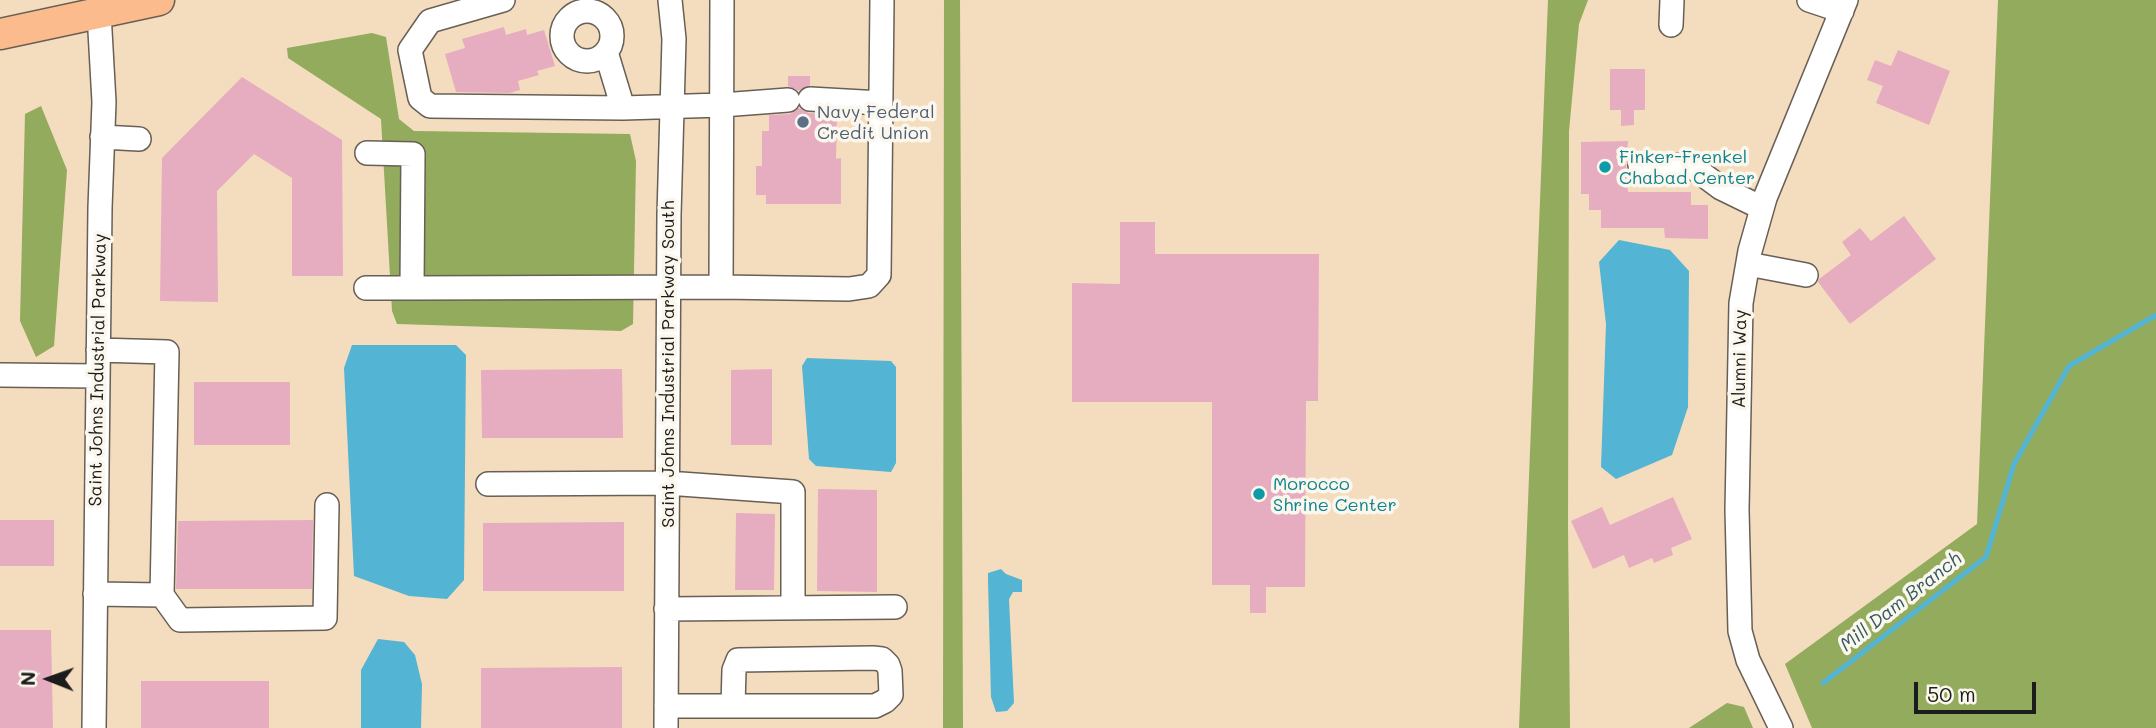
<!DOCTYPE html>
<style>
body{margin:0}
#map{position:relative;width:2156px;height:728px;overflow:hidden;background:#f4dcbe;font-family:Mali,sans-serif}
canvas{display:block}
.north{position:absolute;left:14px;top:644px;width:70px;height:70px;-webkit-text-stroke:5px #fbf7ec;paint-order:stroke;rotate:271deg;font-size:19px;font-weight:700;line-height:28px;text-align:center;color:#1c1c1c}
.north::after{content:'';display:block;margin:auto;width:24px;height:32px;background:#1c1c1c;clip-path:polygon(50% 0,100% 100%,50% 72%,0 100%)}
.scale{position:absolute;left:1914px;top:682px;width:122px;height:32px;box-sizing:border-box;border:4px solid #1c1c1c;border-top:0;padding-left:9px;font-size:21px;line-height:24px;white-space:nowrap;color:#1c1c1c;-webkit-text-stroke:5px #fbf7ec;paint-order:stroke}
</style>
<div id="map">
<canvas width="2156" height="728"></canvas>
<div class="north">N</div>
<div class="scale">50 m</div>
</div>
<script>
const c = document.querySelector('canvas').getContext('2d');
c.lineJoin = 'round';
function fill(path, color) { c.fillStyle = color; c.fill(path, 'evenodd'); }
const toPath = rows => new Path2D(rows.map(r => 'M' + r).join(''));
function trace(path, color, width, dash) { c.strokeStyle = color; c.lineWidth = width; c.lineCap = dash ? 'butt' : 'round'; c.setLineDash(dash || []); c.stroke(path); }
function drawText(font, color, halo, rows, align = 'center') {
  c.font = font + ' Mali,sans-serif'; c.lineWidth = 7; c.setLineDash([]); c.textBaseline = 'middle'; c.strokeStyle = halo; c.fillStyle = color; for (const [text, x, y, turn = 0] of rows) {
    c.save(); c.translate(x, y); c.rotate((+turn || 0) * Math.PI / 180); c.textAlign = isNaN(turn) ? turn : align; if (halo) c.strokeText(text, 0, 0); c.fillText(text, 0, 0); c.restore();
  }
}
fill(toPath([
 [944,0,960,0,963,728,943,728],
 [1548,0,1588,0,1579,24,1569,131,1568,526,1570,728,1519,728],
 [1998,0,2156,0,2156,728,1812,728,1785,664,1977,524],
 [372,33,386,37,399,119,414,131,630,134,636,161,633,324,621,331,397,324,392,311,381,119,288,58,287,48],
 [41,106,67,170,54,346,36,357,20,321,25,114],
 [1727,703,1744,707,1753,728,1689,728]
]), '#92ab5c');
fill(toPath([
 [1619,240,1670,250,1689,271,1688,407,1672,455,1616,479,1601,467,1606,324,1599,262],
 [352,345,456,345,466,355,464,580,447,599,409,596,354,576,344,368],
 [807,358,891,361,896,367,896,463,891,472,816,466,809,459,802,366],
 [1001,569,1006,574,1022,580,1022,592,1013,592,1009,599,1014,703,1007,711,996,712,991,697,988,581,988,573],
 [378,639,404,642,415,655,422,684,421,728,361,728,361,670]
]), '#54b4d3');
trace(toPath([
 [1823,683,1986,557,2014,464,2069,366,2156,315]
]), '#54b4d3', 5);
fill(toPath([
 [504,27,506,35,526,29,527,35,544,30,555,66,537,71,539,75,518,81,520,90,510,93,456,92,445,54,465,48,462,39],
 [1898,50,1950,71,1929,125,1876,103,1883,86,1867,80,1875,60,1891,66],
 [1610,69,1645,69,1645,110,1634,110,1634,125,1621,126,1621,110,1610,110],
 [788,76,810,76,810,85,799,91,788,86],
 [242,77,342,140,343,276,292,276,292,178,254,154,217,191,218,302,160,301,162,158],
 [799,108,809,113,837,115,836,159,841,158,841,204,766,204,766,195,756,195,756,166,762,166,762,131,769,131,769,115,790,114],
 [1628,141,1626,166,1628,192,1691,192,1691,205,1708,205,1708,239,1665,238,1664,228,1601,228,1601,210,1589,210,1589,194,1581,194,1581,142],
 [1904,216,1936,259,1850,324,1818,282,1819,279,1851,255,1842,242,1860,228,1871,241],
 [1120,222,1155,222,1155,254,1319,254,1318,401,1306,401,1305,587,1266,587,1266,613,1250,613,1250,585,1212,585,1212,402,1072,402,1072,283,1120,284],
 [622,369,623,438,482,438,481,370],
 [772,369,772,445,731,445,731,370],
 [194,382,290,382,290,445,194,445],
 [818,489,877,490,877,592,817,591],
 [1673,497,1692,539,1671,548,1673,555,1654,563,1652,558,1629,568,1624,555,1593,569,1571,521,1602,507,1610,525],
 [736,513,775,514,774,590,735,590],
 [0,520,54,520,54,566,0,566],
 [313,520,312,589,176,589,178,521],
 [624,522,624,591,483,591,483,523],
 [0,630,51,630,53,728,0,728],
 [622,667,622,728,481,728,481,668],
 [141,681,269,681,269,728,141,728]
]), '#e6adc0');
const minor = toPath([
 [503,0,430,21,410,50,420,98,430,106,623,108,722,105,788,100],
 [1809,0,1842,11],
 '562 36a25 25 0 1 1 50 0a25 25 0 1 1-50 0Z',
 [1671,25,1672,0],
 [606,52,623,108],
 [810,99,881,103],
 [102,137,139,139],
 [367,153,413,154,412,288,721,287,722,0],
 [1640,165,1690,165,1721,188,1762,208],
 [1748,264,1806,275],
 [721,287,849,289,869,286,879,275,882,0],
 [366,288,412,288],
 [0,375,98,376],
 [488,484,667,483,793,492,793,608],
 [95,594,162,595,167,352,98,350],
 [162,595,180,620,325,618,327,505],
 [666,609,895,607],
 [666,706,875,706,885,701,891,695,890,671,888,665,882,659,873,658,738,660,734,670,733,706],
 [94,728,100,208,104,102,99,13,101,0],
 [666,728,669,215,674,39,670,0],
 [1781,728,1748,660,1740,631,1737,510,1741,303,1750,251,1765,198,1846,0]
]);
const major = toPath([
 [0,34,159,0]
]);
trace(minor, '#685f55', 26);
trace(major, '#685f55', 33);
trace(minor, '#fff', 23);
trace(major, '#fbbb8d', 30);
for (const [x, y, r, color] of [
 [803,122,7,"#5c6f8a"],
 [1605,167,7,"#0f9aa8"],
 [1259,494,7,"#0f9aa8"]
]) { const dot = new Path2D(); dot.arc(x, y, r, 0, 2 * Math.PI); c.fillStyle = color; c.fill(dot); trace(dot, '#fbf7ec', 2.5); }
drawText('18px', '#4e5e75', '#fbf7ec', [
 ["Navy Federal",817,112],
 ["Credit Union",817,133]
], 'left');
drawText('18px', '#0d838f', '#fbf7ec', [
 ["Finker-Frenkel",1619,157],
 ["Chabad Center",1619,178],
 ["Morocco",1273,484],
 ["Shrine Center",1273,505]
], 'left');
drawText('18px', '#1c1c1c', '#fbf7ec', [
 ["Alumni Way",1740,359,-89],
 ["Saint Johns Industrial Parkway South",668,364,-90],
 ["Saint Johns Industrial Parkway",98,370,-89]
]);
drawText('italic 19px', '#325965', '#fbf7ec', [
 ["Mill Dam Branch",1901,602,-38]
]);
</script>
